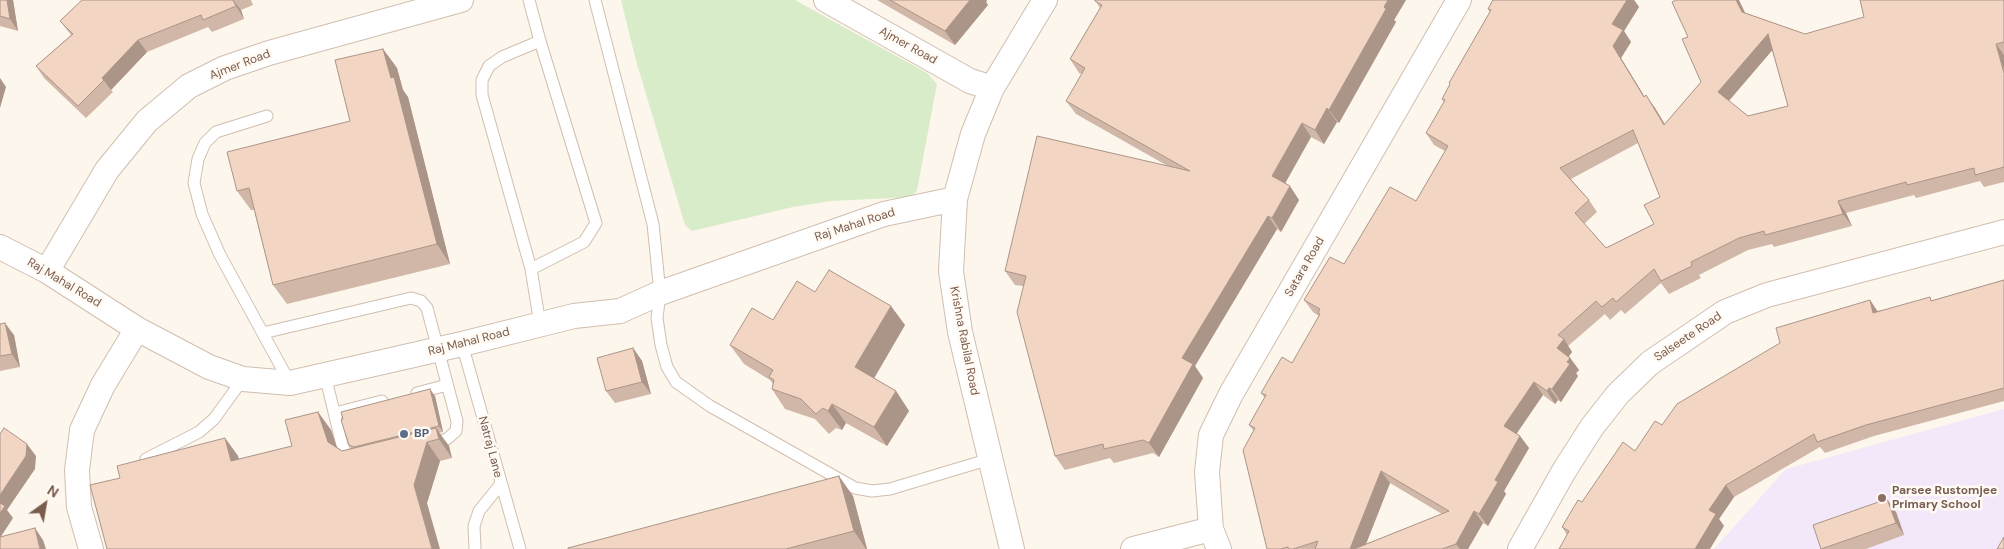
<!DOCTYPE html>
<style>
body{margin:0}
#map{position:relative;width:2004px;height:549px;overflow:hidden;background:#fdf6ec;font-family:"DM Sans",sans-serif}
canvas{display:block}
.north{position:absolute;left:20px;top:479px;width:50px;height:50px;-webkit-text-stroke:4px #fffaf3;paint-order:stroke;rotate:32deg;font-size:14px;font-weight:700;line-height:20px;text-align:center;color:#7a5c4d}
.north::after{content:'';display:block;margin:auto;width:18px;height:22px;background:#7a5c4d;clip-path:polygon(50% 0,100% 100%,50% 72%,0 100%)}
</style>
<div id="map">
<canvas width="2004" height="549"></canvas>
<div class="north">N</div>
</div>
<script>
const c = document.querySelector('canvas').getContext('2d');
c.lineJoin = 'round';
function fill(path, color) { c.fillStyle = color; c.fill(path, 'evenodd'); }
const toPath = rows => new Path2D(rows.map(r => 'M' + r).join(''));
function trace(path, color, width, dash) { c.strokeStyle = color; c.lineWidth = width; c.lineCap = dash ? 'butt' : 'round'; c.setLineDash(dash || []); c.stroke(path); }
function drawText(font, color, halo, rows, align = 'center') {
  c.font = font + ' "DM Sans",sans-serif'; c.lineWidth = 5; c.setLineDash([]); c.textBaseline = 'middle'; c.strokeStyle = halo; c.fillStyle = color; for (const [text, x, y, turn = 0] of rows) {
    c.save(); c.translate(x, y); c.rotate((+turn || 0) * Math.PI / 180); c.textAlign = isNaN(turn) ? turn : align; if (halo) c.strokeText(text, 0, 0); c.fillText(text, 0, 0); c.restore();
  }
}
fill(toPath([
 [2004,409,2004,549,1714,549,1786,469]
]), '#f3e8fa');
fill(toPath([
 [621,0,795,0,927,73,937,84,917,190,912,197,831,201,793,207,692,231,685,225,635,57]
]), '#d8ecc9');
const lane = toPath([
 [529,0,540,41,596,223,584,242,531,269],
 [595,0,653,224,660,293,657,318,661,345,667,367,676,382,710,406,855,488,872,491,890,489,990,459],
 [540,41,502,57,489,66,482,80,482,95,531,269,540,324],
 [267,116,216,132,205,143,198,159,194,183,202,214,220,255,290,383],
 [263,333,411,298,421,301,427,308,457,421,456,431,447,439,431,444],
 [462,344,520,549],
 [325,375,342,445,348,457,355,461],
 [417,393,447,385],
 [335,413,382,401],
 [146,459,199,432,214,419,243,379],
 [475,549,474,526,479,511,500,485]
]);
const street = toPath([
 [826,0,970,81,992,88],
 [0,247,47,271,137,329,209,367,243,379,290,383,462,344,574,316,620,311,660,293,884,214,955,199],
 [47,271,107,170,147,121,189,86,225,68,269,53,461,0],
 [91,549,79,507,77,470,82,430,103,385,137,329],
 [1012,549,960,332,951,271,955,199,973,134,992,88,1045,0],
 [1133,549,1211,529],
 [1219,549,1211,529,1207,472,1211,435,1231,394,1459,0],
 [1520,549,1564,471,1592,427,1618,394,1650,363,1725,312,1767,295,2004,232]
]);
trace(lane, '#d1beb0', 13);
trace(street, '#d1beb0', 26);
trace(lane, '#fff', 11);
trace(street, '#fff', 24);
fill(toPath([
 [0,0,13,0,18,31,0,26],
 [82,0,251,0,253,5,241,10,244,19,212,32,208,27,147,52,111,90,113,92,86,118,44,78,36,66,71,35,60,21],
 [877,0,987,0,986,2,988,5,955,45],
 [1095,0,1406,0,1394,20,1396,22,1339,123,1337,122,1324,144,1311,137,1285,183,1299,200,1281,232,1277,229,1195,366,1203,378,1159,457,1153,453,1114,463,1110,458,1065,470,1055,456,1023,286,1015,285,1005,271,1166,165,1076,114,1066,101,1082,74,1079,73,1070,59,1100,8],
 [1493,0,1634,0,1639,7,1624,31,1631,42,1621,58,1644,96,1655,108,1665,124,1701,82,1745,13,1805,34,2004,0,2004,182,1984,187,1980,181,1916,198,1914,195,1846,213,1852,226,1774,247,1772,244,1748,250,1699,275,1701,278,1669,294,1661,283,1625,314,1621,310,1610,320,1605,314,1568,346,1572,352,1569,356,1579,370,1576,373,1578,376,1561,402,1558,400,1555,404,1543,395,1516,433,1520,436,1529,448,1504,491,1506,494,1488,526,1483,523,1468,549,1267,549,1254,431,1249,425,1265,398,1261,393,1292,363,1319,316,1313,312,1304,300,1416,201,1445,151,1434,145,1426,133,1444,102,1442,99,1450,85,1449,83,1490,12,1488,9],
 [1772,50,1788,106,1748,116,1729,101],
 [1638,143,1660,197,1654,224,1606,248,1584,224,1597,212,1589,200,1571,179],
 [1390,483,1442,514,1366,544],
 [383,49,397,68,403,90,408,97,450,264,287,304,273,285,254,210,251,210,237,191,350,121],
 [2004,280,2004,401,1874,436,1825,453,1820,447,1734,497,1719,519,1724,526,1567,535,1562,527,1582,502,1662,425,1870,300,1877,311,1933,300],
 [815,292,905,325,874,378,896,391,909,411,887,446,846,423,842,430,836,428,829,434,815,419,785,409,772,389,773,384,770,380,744,364,730,345,773,320],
 [0,324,14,335,20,367,0,371],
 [633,348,642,361,651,394,615,403,606,391],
 [435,396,443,432,439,433,449,446,452,458,440,461,427,503,120,478,225,438,238,456,238,459,292,446,318,412,331,430,337,447,342,451,351,448,349,445],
 [853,496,867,549,568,549],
 [1896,512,1904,535,1866,549,1821,549]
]), '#d1b7a8');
fill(toPath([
 [7,0,13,0,18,31,10,19],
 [233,0,241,10,244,19,236,6],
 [970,0,987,0,986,2,988,5,955,45,945,31],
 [1388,0,1406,0,1394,20,1396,22,1339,123,1329,110],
 [1627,0,1634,0,1639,7,1624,31,1631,42,1621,58,1652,109,1644,97,1613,46,1612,24],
 [1736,0,1739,0,1751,25,1742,12],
 [1768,34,1776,46,1726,104,1718,92],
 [138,40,147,52,111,90,102,78],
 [1996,44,2004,55,2004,73],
 [383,49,397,68,403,90,408,97,450,264,437,244],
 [0,78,6,87,0,108],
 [1646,95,1655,108,1672,137,1664,125],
 [1327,108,1337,122,1324,144,1315,130],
 [1302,123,1311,137,1282,189,1272,176],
 [1290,186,1299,200,1281,232,1272,218],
 [1838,201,1846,213,1852,226,1843,214],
 [1268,216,1277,229,1195,366,1203,378,1159,457,1149,443,1182,358],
 [1870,300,1878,312,1873,313],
 [891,306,905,325,869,387,855,367],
 [5,323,14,335,20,367,12,354],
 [1564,339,1572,352,1566,360,1557,348],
 [633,348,642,361,651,394,642,382],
 [1570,358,1579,370,1576,373,1578,376,1561,402,1552,389,1567,362],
 [1534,382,1543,395,1513,439,1504,426],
 [1549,388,1558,400,1555,404,1547,391],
 [430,389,435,396,443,432,439,426],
 [896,391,909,411,887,446,874,427],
 [832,404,846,423,842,430,828,411],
 [318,412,331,430,341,460,328,442],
 [436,428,449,446,452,458,439,439],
 [1520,436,1529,448,1504,491,1506,494,1488,526,1479,514,1495,480],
 [225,438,238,456,244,479,231,461],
 [427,442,440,461,427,503,440,549,432,549,414,485],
 [27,444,36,456,35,469,7,510,13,518,0,538,0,495],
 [1381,471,1390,483,1364,549,1350,549],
 [839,476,853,496,867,549,866,549,854,531],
 [1726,485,1734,497,1719,519,1724,526,1710,549,1695,549,1709,510],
 [1887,499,1896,512,1904,535,1896,523],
 [1474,511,1483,523,1468,549,1460,549,1456,544],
 [35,528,43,540,46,549,40,549]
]), '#aa9588');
const building = toPath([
 [0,0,7,0,10,19,0,16,0,0],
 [82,0,233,0,236,6,203,20,201,15,138,40,102,78,104,80,78,106,36,66,73,34,60,21,82,0],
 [890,0,970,0,945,31,890,0],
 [1095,0,1388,0,1384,7,1386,9,1329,110,1327,108,1315,130,1302,123,1272,176,1290,186,1272,218,1268,216,1182,358,1193,364,1149,443,1143,440,1104,449,1103,444,1055,456,1017,312,1026,276,1005,271,1037,136,1190,171,1066,101,1085,68,1070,59,1102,5,1095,1,1095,0],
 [1493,0,1627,0,1612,24,1623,30,1613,46,1644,97,1646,95,1664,125,1701,82,1682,39,1688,37,1672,2,1676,0,1736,0,1742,12,1805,34,1864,17,1860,0,2004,0,2004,42,1996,44,2004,73,2004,167,1975,175,1974,168,1907,185,1906,182,1838,201,1843,214,1765,235,1764,231,1739,238,1691,262,1692,266,1661,281,1654,269,1616,302,1613,298,1602,307,1596,301,1558,335,1564,339,1557,348,1570,358,1567,362,1570,364,1552,389,1549,388,1547,391,1534,382,1504,426,1520,436,1495,480,1498,482,1479,514,1474,511,1456,544,1442,549,1354,549,1449,511,1381,471,1350,549,1315,549,1318,541,1293,549,1289,549,1288,547,1281,549,1267,549,1243,450,1255,428,1249,425,1266,395,1261,393,1282,357,1292,363,1320,314,1318,313,1320,309,1304,300,1330,257,1344,264,1390,187,1416,201,1448,146,1426,133,1445,100,1442,99,1450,84,1449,83,1491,10,1488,9,1493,0],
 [1768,34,1788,106,1748,116,1718,92,1768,34],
 [1633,130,1660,197,1644,205,1654,224,1606,248,1575,213,1589,200,1560,168,1633,130],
 [383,49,391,78,394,77,437,244,273,285,249,188,237,191,227,152,350,121,335,60,383,49],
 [829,270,891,306,855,367,896,391,874,427,832,404,828,411,823,408,816,414,801,399,772,389,774,380,769,377,773,370,730,345,752,308,773,320,797,281,815,292,829,270],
 [2004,280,2004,388,1866,425,1817,442,1814,434,1726,485,1709,510,1716,514,1695,549,1559,549,1568,533,1569,531,1562,527,1578,500,1582,502,1623,442,1635,451,1655,421,1662,425,1677,404,1780,343,1776,328,1870,300,1873,313,1930,297,1931,301,2004,280],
 [5,323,12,354,0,356,0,324,5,323],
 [633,348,642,382,606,391,597,358,633,348],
 [430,389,439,426,354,447,349,445,341,420,343,419,341,412,430,389],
 [318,412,328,442,342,451,436,428,439,439,427,442,414,485,432,549,107,549,90,485,120,478,117,466,225,438,231,461,292,446,285,420,318,412],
 [4,428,27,444,26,456,0,495,0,434,4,428],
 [839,476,854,531,786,549,568,549,568,548,839,476],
 [1887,499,1896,523,1821,549,1813,525,1887,499],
 [0,503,5,506,0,513,0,503],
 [35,528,40,549,0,549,0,537,35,528],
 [2004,537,2004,549,1997,549,2004,537]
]);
fill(building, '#f3d5c3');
trace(building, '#aa9588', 1);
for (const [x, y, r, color] of [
 [404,434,5,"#5c6f8a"],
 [1882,498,5,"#8d6e63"]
]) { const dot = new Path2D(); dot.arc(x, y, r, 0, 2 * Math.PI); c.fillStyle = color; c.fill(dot); trace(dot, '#fffaf3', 2); }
drawText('12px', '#7a5c4d', '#fffaf3', [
 ["Ajmer Road",908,46,29],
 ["Ajmer Road",240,65,-21],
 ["Raj Mahal Road",855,225,-18],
 ["Satara Road",1305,267,-60],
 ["Raj Mahal Road",64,283,31],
 ["Salseete Road",1688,337,-34],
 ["Krishna Rabilal Road",964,341,79],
 ["Raj Mahal Road",469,342,-14],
 ["Natraj Lane",490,447,75]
]);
drawText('bold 12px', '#4e5e75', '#fffaf3', [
 ["BP",414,434]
], 'left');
drawText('bold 12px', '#785e54', '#fffaf3', [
 ["Parsee Rustomjee",1892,491],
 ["Primary School",1892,505]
], 'left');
</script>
